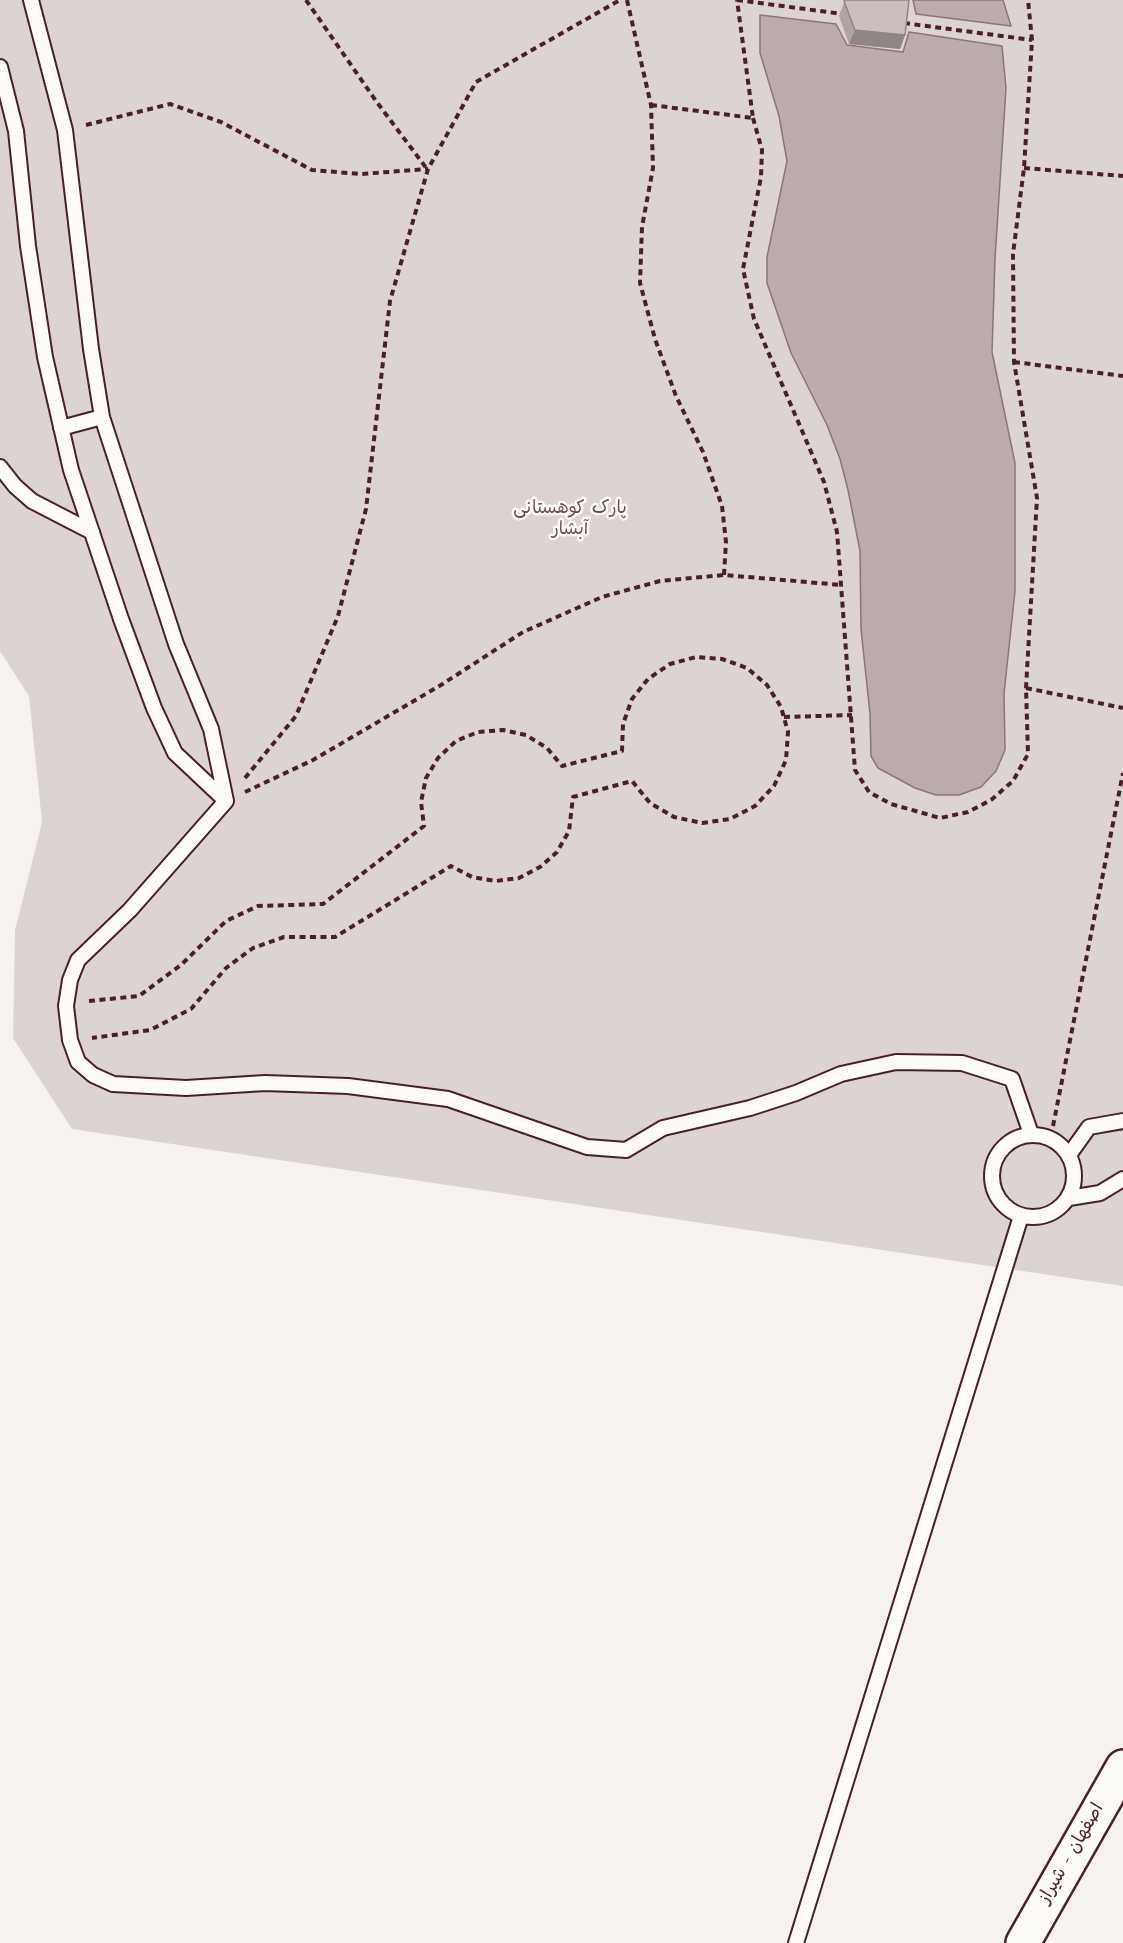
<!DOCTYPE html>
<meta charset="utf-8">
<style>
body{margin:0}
canvas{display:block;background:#f6f3ef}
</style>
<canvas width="1123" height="1943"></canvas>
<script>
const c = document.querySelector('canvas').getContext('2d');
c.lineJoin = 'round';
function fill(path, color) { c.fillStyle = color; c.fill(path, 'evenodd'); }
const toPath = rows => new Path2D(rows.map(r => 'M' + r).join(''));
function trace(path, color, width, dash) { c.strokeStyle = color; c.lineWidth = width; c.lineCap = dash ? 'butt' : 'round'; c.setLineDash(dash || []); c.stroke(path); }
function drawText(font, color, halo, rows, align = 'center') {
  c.font = font + ' "Architects Daughter","Playpen Sans Arabic",sans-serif'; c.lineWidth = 5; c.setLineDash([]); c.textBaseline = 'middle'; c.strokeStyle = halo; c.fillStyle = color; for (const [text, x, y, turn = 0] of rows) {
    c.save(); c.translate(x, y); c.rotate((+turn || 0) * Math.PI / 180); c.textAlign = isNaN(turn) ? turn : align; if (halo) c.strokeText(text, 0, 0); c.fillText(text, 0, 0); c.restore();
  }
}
fill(toPath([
 [0,0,1123,0,1123,1286,72,1129,13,1038,15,930,42,822,29,696,0,651]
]), '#dcd4d2');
const water = toPath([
 [913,0,1003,0,1011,26,916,14,913,0],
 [760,15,836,24,847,45,903,52,909,32,1002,46,1006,88,995,259,992,352,1015,463,1015,591,1004,694,1005,750,996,771,981,787,959,795,936,795,915,788,878,768,871,756,870,714,861,629,860,551,848,490,840,459,827,425,791,353,767,283,767,257,787,161,779,116,760,53,760,15]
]);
fill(water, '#bbabac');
trace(water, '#8e7378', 1.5);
const lane = toPath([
 [31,0,65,130,91,349,102,417,176,644,211,729,226,801],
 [0,67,16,131,28,246,45,357,71,470,121,619,154,708,175,753,226,801],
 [61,428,102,417],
 [0,467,15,486,32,501,92,532],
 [226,801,130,910,78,960,70,980,66,1006,70,1040,78,1062,93,1075,113,1084,186,1088,265,1083,348,1086,448,1099,587,1147,626,1150,663,1128,750,1108,796,1093,841,1074,896,1062,962,1063,1012,1079,1031,1134],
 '992 1176a41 41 0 1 1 82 0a41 41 0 1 1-82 0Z',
 [1069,1155,1089,1127,1123,1121],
 [1069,1198,1100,1193,1123,1179],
 [796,1943,1021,1216]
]);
const highway = toPath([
 [1023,1943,1123,1767]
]);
trace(lane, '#4a1f2b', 18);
trace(highway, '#4a1f2b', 38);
trace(toPath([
 [306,0,376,101,427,169],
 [627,0,651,105,653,168,642,227,640,283,655,339,676,396,703,452,722,506,726,542,724,575],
 [737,0,843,14],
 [904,23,1032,40],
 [651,105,753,118,737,0],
 [753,118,762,150,761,177,743,269,754,319,824,482,837,532,855,770,869,792,891,804,940,818,968,812,991,800,1013,781,1028,754,1026,688,1037,498,1014,362,1013,254,1024,168,1032,40,1028,0],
 [86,125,170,104,221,122,312,170,361,174,428,169],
 [1024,168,1123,176],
 [1014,362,1123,376],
 [1026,688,1123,708],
 [784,717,852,715],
 [245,778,296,716,338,616,366,509,390,301,428,169,476,82,620,0],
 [245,792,313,760,441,685,523,632,602,597,660,581,724,575,842,585],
 [89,1001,139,996,181,965,226,921,258,906,323,904,424,826,421,802,426,778,438,758,456,741,478,732,503,730,526,735,547,748,562,766,622,751,623,724,632,699,648,679,670,664,696,657,722,659,747,668,767,685,781,707,788,732,786,760,774,786,755,806,730,819,702,823,674,817,650,803,632,781,573,797,569,831,557,852,540,867,519,878,496,881,472,877,451,866,335,937,284,937,253,948,226,968,191,1009,150,1030,92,1038],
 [1053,1126,1123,773]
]), '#4a1f2b', 4, [6, 4.5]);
trace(lane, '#fdfcf7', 14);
trace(highway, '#fdfcf7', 33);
fill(toPath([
 [845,0,905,35,900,49,849,44,839,16]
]), '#afa4a3');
fill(toPath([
 [855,30,905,35,900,49,849,44]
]), '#8e8685');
const building = toPath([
 [845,0,909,0,905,35,855,30,844,1,845,0]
]);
fill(building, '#cbbfbe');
trace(building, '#8e8685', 1.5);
drawText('18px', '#6e4c55', '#fdfcf7', [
 ["پارک کوهستانی",570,509],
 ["آبشار",570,530]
]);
drawText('18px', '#4a1f2b', '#fdfcf7', [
 ["اصفهان - شیراز",1072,1854,-60]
]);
</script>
